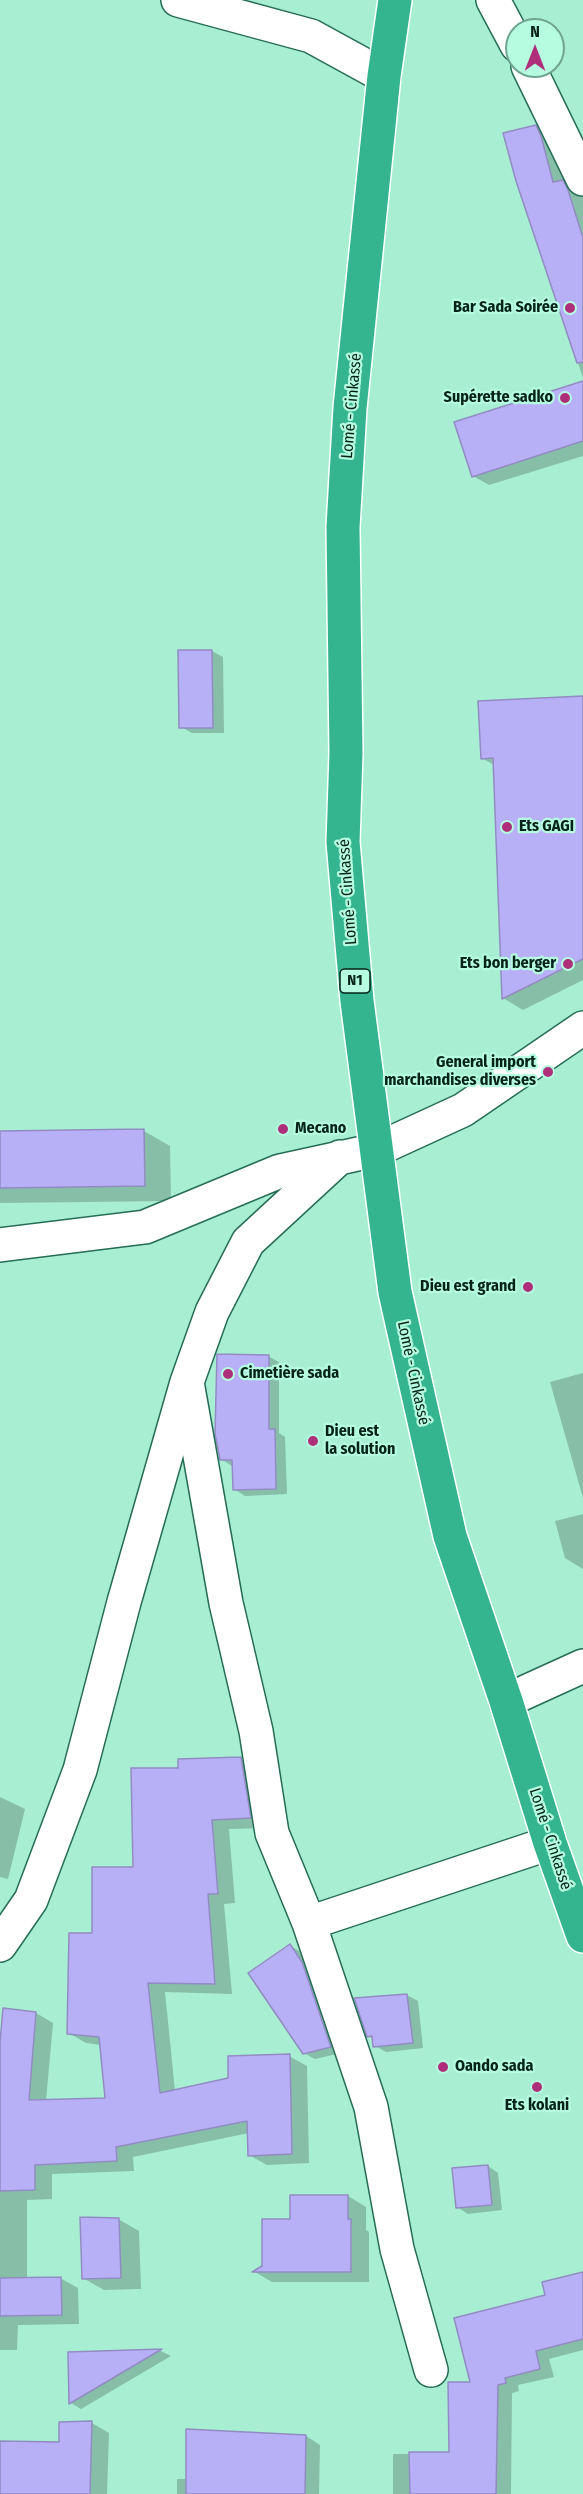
<!DOCTYPE html>
<meta charset="utf-8">
<style>
body{margin:0}
#map{position:relative;width:583px;height:2494px;overflow:hidden;background:#a8eed3;font-family:"Fira Sans Condensed",sans-serif}
canvas{display:block}
.north{position:absolute;left:505px;top:18px;width:60px;height:60px;box-sizing:border-box;background:#b5fce0;border:2px solid #6fa590;border-radius:50%;rotate:0deg;font-size:16px;font-weight:700;line-height:24px;text-align:center;color:#052319}
.north::after{content:'';display:block;margin:auto;width:21px;height:27px;background:#ae2e7a;clip-path:polygon(50% 0,100% 100%,50% 72%,0 100%)}
</style>
<div id="map">
<canvas width="583" height="2494"></canvas>
<div class="north">N</div>
</div>
<script>
const c = document.querySelector('canvas').getContext('2d');
c.lineJoin = 'round';
function fill(path, color) { c.fillStyle = color; c.fill(path, 'evenodd'); }
const toPath = rows => new Path2D(rows.map(r => 'M' + r).join(''));
function trace(path, color, width, dash) { c.strokeStyle = color; c.lineWidth = width; c.lineCap = dash ? 'butt' : 'round'; c.setLineDash(dash || []); c.stroke(path); }
function drawText(font, color, halo, rows, align = 'center') {
  c.font = font + ' "Fira Sans Condensed",sans-serif'; c.lineWidth = 4.5; c.setLineDash([]); c.textBaseline = 'middle'; c.strokeStyle = halo; c.fillStyle = color; for (const [text, x, y, turn = 0] of rows) {
    c.save(); c.translate(x, y); c.rotate((+turn || 0) * Math.PI / 180); c.textAlign = isNaN(turn) ? turn : align; if (halo) c.strokeText(text, 0, 0); c.fillText(text, 0, 0); c.restore();
  }
}
fill(toPath([
 [535,126,552,136,557,147,567,184,579,191,583,198,583,378,517,181],
 [583,383,583,456,489,485,473,476],
 [212,651,223,657,224,733,192,733,181,727],
 [583,697,583,980,523,1010,503,998,494,765,482,758],
 [144,1131,170,1146,171,1201,0,1203,0,1132],
 [268,1356,279,1362,279,1433,285,1437,287,1494,245,1496,234,1489,232,1466,221,1459],
 [583,1373,583,1498,550,1382],
 [583,1514,583,1569,565,1558,555,1521],
 [241,1759,258,1769,267,1828,229,1829,235,1903,224,1904,232,1994,165,1992,175,2091,230,2079,289,2056,307,2066,309,2163,267,2165,249,2155,249,2133,133,2157,134,2171,52,2174,52,2199,27,2200,27,2279,60,2278,78,2288,79,2324,18,2325,17,2350,0,2350,0,2059,36,2013,53,2023,46,2101,107,2100,101,2045,86,2043,69,2033,94,1934,134,1869,180,1769],
 [0,1797,25,1809,8,1879,0,1877],
 [290,1946,301,1952,313,1969,341,2053,315,2059,304,2053],
 [407,1995,418,2001,423,2048,386,2052,375,2046,374,2040,369,2036],
 [488,2166,498,2173,502,2210,468,2214,457,2207],
 [348,2196,366,2207,366,2230,369,2232,369,2282,272,2282,255,2272,263,2267,292,2221],
 [118,2219,139,2231,141,2289,104,2290,83,2278],
 [583,2274,583,2350,549,2359,554,2377,518,2385,519,2391,512,2393,511,2494,393,2494,393,2454,451,2454,472,2383,546,2296],
 [161,2351,171,2356,81,2409,71,2403,69,2354],
 [92,2423,109,2433,107,2494,0,2494,0,2442,61,2444],
 [306,2436,320,2445,319,2494,177,2494,177,2479,188,2479]
]), '#0003');
const building = toPath([
 [536,125,541,136,553,182,563,180,568,190,583,238,583,362,577,363,516,181,503,133,536,125],
 [583,381,583,441,472,477,454,422,583,381],
 [178,650,212,650,213,728,179,728,178,650],
 [583,696,583,959,502,999,493,758,481,759,478,701,583,696],
 [144,1129,145,1186,0,1188,0,1131,144,1129],
 [217,1354,269,1355,269,1429,275,1429,276,1489,233,1490,232,1460,220,1460,215,1434,217,1354],
 [241,1757,251,1818,212,1820,218,1894,208,1894,215,1984,148,1983,160,2093,228,2078,228,2056,290,2054,292,2154,248,2156,247,2121,116,2147,117,2161,35,2165,35,2190,0,2191,0,2042,3,2008,36,2012,29,2100,105,2098,99,2037,67,2034,69,1933,92,1933,92,1867,133,1867,131,1768,178,1768,178,1759,241,1757],
 [290,1944,302,1962,331,2047,303,2054,248,1973,290,1944],
 [407,1994,413,2043,373,2047,372,2036,367,2037,354,1998,407,1994],
 [488,2165,492,2205,456,2208,452,2168,488,2165],
 [290,2195,348,2195,348,2219,351,2219,351,2272,252,2272,262,2266,262,2219,290,2219,290,2195],
 [80,2217,119,2218,121,2278,82,2279,80,2217],
 [583,2272,583,2339,536,2351,540,2369,505,2378,506,2383,498,2385,496,2494,410,2494,409,2452,449,2452,448,2382,470,2382,454,2318,545,2295,542,2282,583,2272],
 [61,2277,62,2315,0,2316,0,2278,61,2277],
 [162,2349,69,2404,68,2352,162,2349],
 [92,2421,90,2494,0,2494,0,2441,59,2442,59,2422,92,2421],
 [186,2429,306,2435,305,2494,186,2494,186,2429]
]);
fill(building, '#b7b0f6');
trace(building, '#928cc2', 1.5);
const minor = toPath([
 [178,0,311,36,384,76],
 [493,0,517,45],
 [528,66,583,179],
 [0,1245,145,1227,280,1171,376,1150,463,1110,583,1028],
 [187,1382,226,1603,256,1731,272,1833,309,1923,371,2107,397,2249,431,2370],
 [506,1701,583,1666],
 [309,1923,550,1843],
 [0,1945,31,1900,80,1770,124,1602,187,1382,212,1312,248,1242,340,1157]
]);
const highway = toPath([
 [395,0,384,76,350,408,343,527,346,753,343,842,357,1001,395,1292,450,1536,506,1701,550,1843,583,1936]
]);
trace(minor, '#266d56', 36);
trace(highway, '#fff', 36);
trace(minor, '#fff', 33);
trace(highway, '#35b58f', 33);
for (const [x, y, r, color] of [
 [570,308,6,"#ae2e7a"],
 [565,398,6,"#ae2e7a"],
 [507,827,6,"#ae2e7a"],
 [568,964,6,"#ae2e7a"],
 [548,1072,6,"#ae2e7a"],
 [283,1129,6,"#ae2e7a"],
 [528,1287,6,"#ae2e7a"],
 [228,1374,6,"#ae2e7a"],
 [313,1441,6,"#ae2e7a"],
 [443,2067,6,"#ae2e7a"],
 [537,2087,6,"#ae2e7a"]
]) { const dot = new Path2D(); dot.arc(x, y, r, 0, 2 * Math.PI); c.fillStyle = color; c.fill(dot); trace(dot, '#b5fce0', 2); }
for (const [x, y, w] of [
 [355,981,30]
]) { const box = new Path2D(); box.roundRect(x - w / 2, y - 12, w, 24, 4.5); c.fillStyle = '#b5fce0'; c.fill(box); trace(box, '#052319', 1.5); }
drawText('bold 15px', '#052319', null, [
 ["N1",355,981]
]);
drawText('bold 16px', '#052319', '#b5fce0', [
 ["Bar Sada Soirée",558,308],
 ["Supérette sadko",553,398],
 ["Ets GAGI",519,827,"left"],
 ["Ets bon berger",556,964],
 ["General import",536,1063],
 ["marchandises diverses",536,1081],
 ["Mecano",295,1129,"left"],
 ["Dieu est grand",516,1287],
 ["Cimetière sada",240,1374,"left"],
 ["Dieu est",325,1432,"left"],
 ["la solution",325,1450,"left"],
 ["Oando sada",455,2067,"left"],
 ["Ets kolani",537,2106,"center"]
], 'right');
drawText('16px', '#052319', '#b5fce0', [
 ["Lomé - Cinkassé",352,406,-85],
 ["Lomé - Cinkassé",348,892,-94],
 ["Lomé - Cinkassé",413,1373,78],
 ["Lomé - Cinkassé",550,1839,72]
]);
</script>
